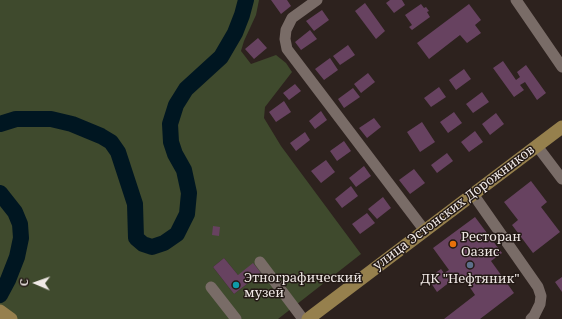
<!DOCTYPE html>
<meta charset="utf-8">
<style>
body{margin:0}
#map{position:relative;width:562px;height:319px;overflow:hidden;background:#2d221e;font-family:"Noto Serif",serif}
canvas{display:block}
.north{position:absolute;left:16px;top:263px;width:40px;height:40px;-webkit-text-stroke:3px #231915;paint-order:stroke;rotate:272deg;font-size:11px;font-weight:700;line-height:16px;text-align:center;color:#f0e9e6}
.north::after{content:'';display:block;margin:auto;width:14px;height:18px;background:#f0e9e6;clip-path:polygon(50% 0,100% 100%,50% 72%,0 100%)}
</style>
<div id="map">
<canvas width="562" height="319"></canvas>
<div class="north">С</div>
</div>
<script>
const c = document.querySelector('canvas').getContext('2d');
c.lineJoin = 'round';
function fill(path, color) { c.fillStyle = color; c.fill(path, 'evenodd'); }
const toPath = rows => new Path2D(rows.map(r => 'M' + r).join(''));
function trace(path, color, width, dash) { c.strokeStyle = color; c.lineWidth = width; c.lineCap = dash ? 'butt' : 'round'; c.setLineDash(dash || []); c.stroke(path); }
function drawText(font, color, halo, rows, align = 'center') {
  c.font = font + ' "Noto Serif",serif'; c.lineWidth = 3; c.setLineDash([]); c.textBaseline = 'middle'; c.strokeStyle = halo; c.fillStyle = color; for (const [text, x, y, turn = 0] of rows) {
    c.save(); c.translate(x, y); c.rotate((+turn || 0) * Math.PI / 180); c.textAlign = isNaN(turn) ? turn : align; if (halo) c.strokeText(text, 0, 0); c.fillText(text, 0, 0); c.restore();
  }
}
fill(toPath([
 [0,0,259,0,256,15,244,41,241,51,251,64,276,55,286,63,292,72,265,107,264,118,281,146,361,254,278,319,0,319],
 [224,258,238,275,261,273,234,294,213,267]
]), '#3f4a2d');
trace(toPath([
 [0,124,16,119,51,119,72,124,101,136,111,142,118,152,135,204,136,238,143,244,152,247,164,243,177,234,187,214,189,193,184,170,175,154,171,142,170,124,176,105,186,89,221,57,235,33,242,15,246,0],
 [0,193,15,212,20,224,21,238,17,257,8,280,0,295]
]), '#001621', 16);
fill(toPath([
 [271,0,287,0,291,6,281,14],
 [390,0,402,0,405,5,394,13,386,3],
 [365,3,385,31,376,39,355,11],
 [421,4,424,8,426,7,429,11,427,12,430,17,412,30,409,27,412,25,405,15],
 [469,4,481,20,475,25,481,33,467,43,460,35,429,59,417,43],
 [322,10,329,20,314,31,306,21],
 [310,30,317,39,301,50,295,42],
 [258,38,267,48,254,59,245,49],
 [348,45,355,55,340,65,333,56],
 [330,58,338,70,324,80,315,69],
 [503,61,516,80,520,77,517,72,526,65,546,93,537,100,525,82,520,85,524,90,514,97,493,68],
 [464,69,471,79,456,90,449,80],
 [368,73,375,82,361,93,354,84],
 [295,84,301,91,289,100,283,93],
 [439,87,446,97,431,107,424,98],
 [353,88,360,97,344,108,338,99],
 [482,92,489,102,473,113,466,104],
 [284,101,291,112,276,122,269,112],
 [321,111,327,120,315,129,309,121],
 [454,112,462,123,448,133,440,122],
 [496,113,504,124,490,135,482,124],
 [374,118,381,127,367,138,359,128],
 [422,122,435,142,420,152,407,132],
 [475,131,483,142,469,152,461,142],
 [305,132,310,140,296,151,290,143],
 [344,141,351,151,337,161,330,151],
 [447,153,453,161,437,173,431,165],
 [326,160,335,172,321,183,311,171],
 [364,166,371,176,356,187,349,178],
 [414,169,425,183,410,194,399,180],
 [531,181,547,202,541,207,560,232,533,253,512,225,518,220,504,202],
 [351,186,358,196,342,208,335,199],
 [383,197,391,208,377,219,368,209],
 [367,213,375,223,360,234,352,224],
 [475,217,502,253,491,261,514,293,480,319,444,319,475,295,465,280,460,284,455,278,437,292,431,283,433,281,430,277,441,269,444,273,449,270,433,248],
 [213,226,220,227,219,236,212,235],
 [224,258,238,275,253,263,261,273,234,294,213,267],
 [562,277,562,292,555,282]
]), '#674260');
trace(toPath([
 [317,0,292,18,286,30,285,39,287,49,425,231],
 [516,0,562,67],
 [537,146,562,179],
 [473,194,538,287,541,296,540,304,534,316,531,319],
 [260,262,303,319],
 [211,287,236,319]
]), '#796c67', 11);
trace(toPath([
 [0,311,11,319],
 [308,319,562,127]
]), '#96804d', 13);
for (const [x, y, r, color] of [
 [453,244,4,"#e8710a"],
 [470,265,4,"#5c6f8a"],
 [236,285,4,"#0f9aa8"]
]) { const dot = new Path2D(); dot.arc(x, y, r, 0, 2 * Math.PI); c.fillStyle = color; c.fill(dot); trace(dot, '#231915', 1.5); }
drawText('13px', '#f0e9e6', '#231915', [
 ["улица Эстонских Дорожников",454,208,-37]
]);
drawText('13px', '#f0e9e6', '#231915', [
 ["Ресторан",461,237],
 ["Оазис",461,252],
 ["Этнографический",244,278],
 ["музей",244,293],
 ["ДК \"Нефтяник\"",470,279,"center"]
], 'left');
</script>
